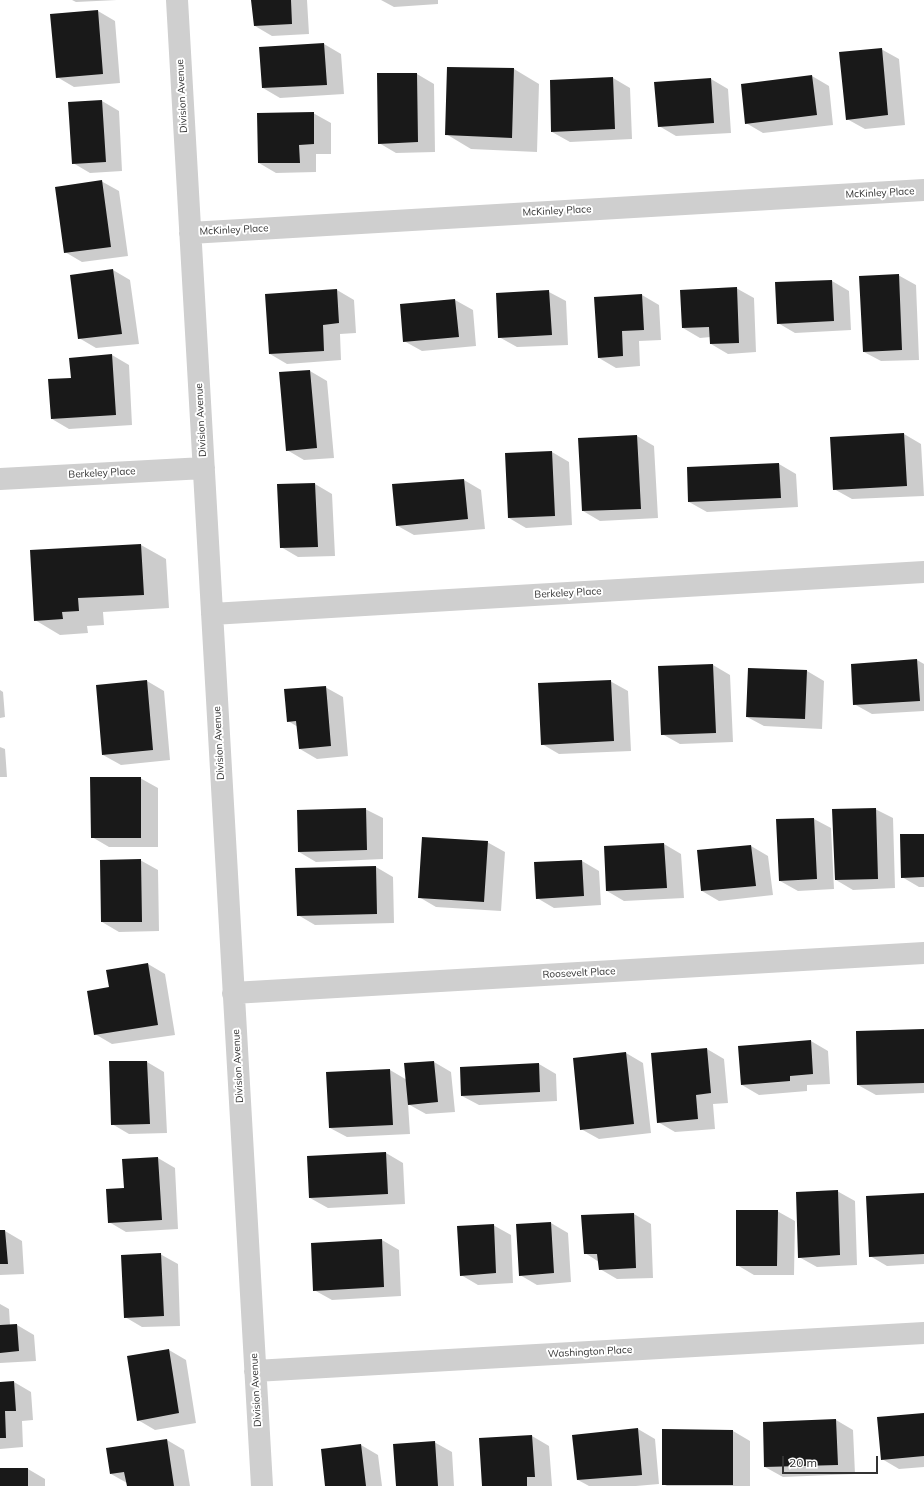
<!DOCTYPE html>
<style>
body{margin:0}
#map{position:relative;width:924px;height:1486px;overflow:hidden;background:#fff;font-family:Mulish,sans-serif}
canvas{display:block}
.scale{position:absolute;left:782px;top:1456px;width:96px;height:18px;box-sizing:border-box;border:2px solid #323232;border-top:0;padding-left:5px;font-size:12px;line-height:14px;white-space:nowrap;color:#323232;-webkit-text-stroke:3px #fff;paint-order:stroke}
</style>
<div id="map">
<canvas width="924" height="1486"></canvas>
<div class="scale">20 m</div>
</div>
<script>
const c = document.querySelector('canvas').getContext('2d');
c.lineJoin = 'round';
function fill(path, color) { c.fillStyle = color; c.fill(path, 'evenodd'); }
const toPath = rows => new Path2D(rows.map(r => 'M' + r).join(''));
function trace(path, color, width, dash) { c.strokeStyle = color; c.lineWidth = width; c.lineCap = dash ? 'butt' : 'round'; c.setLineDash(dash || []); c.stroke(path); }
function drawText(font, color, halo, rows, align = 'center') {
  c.font = font + ' Mulish,sans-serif'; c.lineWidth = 4; c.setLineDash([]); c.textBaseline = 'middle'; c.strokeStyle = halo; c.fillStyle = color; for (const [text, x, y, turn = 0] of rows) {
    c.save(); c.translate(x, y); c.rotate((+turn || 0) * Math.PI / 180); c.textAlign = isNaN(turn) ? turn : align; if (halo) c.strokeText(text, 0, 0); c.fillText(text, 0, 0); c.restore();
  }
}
fill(toPath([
 [72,0,117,0,76,2],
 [253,0,307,0,309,34,272,36,255,26],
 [381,0,438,0,438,4,394,7],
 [98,11,115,21,120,83,74,87,57,77],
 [324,44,341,54,344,94,280,98,263,88],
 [881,49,899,59,905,125,865,129,847,119],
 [514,69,539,84,537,152,471,149,446,134],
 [417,74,434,84,435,152,396,153,379,143],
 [812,76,829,86,833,125,763,133,746,123],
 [613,78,630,88,632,139,570,142,552,132],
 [711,79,728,89,731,133,676,136,659,126],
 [102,101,119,111,122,171,90,173,73,163],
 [313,113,331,123,331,154,316,154,316,172,276,173,259,163],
 [101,181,119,191,128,256,82,262,65,252],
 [113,270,130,280,139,344,96,348,79,338,71,276],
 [898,275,916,285,919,360,881,361,864,352],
 [832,281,849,291,851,330,795,333,778,323,776,283],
 [736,288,754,298,756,352,728,354,711,344,711,337,700,338,683,328],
 [337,290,354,300,356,333,340,334,341,360,287,364,270,354],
 [549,292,566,301,568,345,517,347,499,337,497,294],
 [642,295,659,305,661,340,639,341,640,366,616,368,599,358],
 [455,300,473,310,476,346,422,351,404,341,401,305],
 [112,355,129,365,132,425,69,429,52,419,72,378],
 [310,371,327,381,334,458,304,460,287,450],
 [904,434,921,444,924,496,852,499,834,489],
 [637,436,654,446,658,518,600,521,583,511],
 [552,452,569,462,572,525,526,528,509,518],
 [779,464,796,474,798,507,707,512,689,502,688,468],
 [464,480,481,490,485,529,414,535,396,525],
 [315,484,332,494,335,556,298,557,281,547,278,485],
 [141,545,166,559,169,608,103,612,104,625,87,626,88,633,60,635,35,620],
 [917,660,924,664,924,711,872,714,854,704],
 [713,665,730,675,733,742,680,744,662,734],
 [807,671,824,681,822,729,764,726,747,717],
 [147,681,164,691,170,760,121,765,103,755],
 [610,681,628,691,631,751,559,754,542,744],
 [325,687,343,697,348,756,317,759,300,749,298,727,288,721],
 [0,690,3,692,5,717,0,718],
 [0,747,5,749,7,777,0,777],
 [140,778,158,788,158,847,109,847,92,837],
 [365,809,383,818,383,859,316,862,299,852],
 [875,809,893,818,895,888,853,890,836,880],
 [814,819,831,828,834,889,798,891,780,881],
 [924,835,924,887,919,887,902,877],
 [487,842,505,852,501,911,436,907,419,897],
 [664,844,681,854,684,898,624,901,607,891],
 [751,846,768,856,773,895,719,901,702,891,698,851],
 [140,860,158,870,159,931,119,932,102,922],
 [582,861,599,871,601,905,554,908,537,898],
 [376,867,393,877,394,923,315,925,298,915],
 [148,964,165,974,175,1035,112,1044,95,1034,110,988],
 [924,1030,924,1093,876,1095,858,1085],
 [811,1041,828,1051,830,1084,807,1085,807,1091,759,1095,742,1085],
 [707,1049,724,1059,728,1103,713,1104,715,1129,675,1132,658,1122],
 [626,1053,643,1063,651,1133,599,1139,581,1129,574,1059],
 [110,1062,147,1062,164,1072,167,1133,129,1134,112,1124],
 [434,1062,451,1072,455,1112,426,1114,408,1104,410,1134,347,1137,330,1128,390,1070,407,1080],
 [539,1064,556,1074,557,1101,479,1105,462,1096],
 [386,1153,403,1163,405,1204,328,1208,310,1198,308,1157],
 [158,1158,175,1168,178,1229,126,1232,109,1222,125,1189],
 [837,1191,855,1201,857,1265,817,1267,799,1257],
 [924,1194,924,1264,887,1266,870,1256],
 [777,1211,795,1221,794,1275,754,1275,737,1265],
 [634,1214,651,1224,653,1278,617,1279,600,1269,599,1262,585,1253],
 [551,1223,568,1233,571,1282,537,1285,520,1275],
 [493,1225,511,1235,513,1283,478,1285,461,1275],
 [0,1231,5,1231,22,1241,24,1274,0,1275],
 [382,1240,399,1250,401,1296,332,1300,314,1290],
 [160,1254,178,1264,180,1326,142,1327,125,1317],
 [0,1304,9,1309,10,1325,17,1325,34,1335,36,1361,0,1363],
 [169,1350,186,1360,196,1423,155,1430,138,1420],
 [14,1382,31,1392,33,1420,22,1421,23,1447,0,1449,0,1383],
 [924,1414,924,1467,899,1469,882,1459],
 [836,1420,853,1430,855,1474,783,1477,765,1467],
 [638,1429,655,1439,659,1484,636,1486,589,1486,578,1480],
 [663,1430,733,1431,750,1441,750,1486,667,1486,663,1484],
 [532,1436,549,1446,552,1486,483,1486],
 [167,1440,184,1450,190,1486,128,1486,127,1483,111,1474],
 [434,1442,452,1452,454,1486,397,1486],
 [361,1445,378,1455,382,1486,326,1486],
 [0,1469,28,1469,45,1479,45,1486,0,1486]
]), '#0003');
fill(toPath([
 [251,0,291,0,292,24,254,26],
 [98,10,103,74,56,78,50,14],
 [324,43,327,85,262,88,259,47],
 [882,48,888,115,846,120,839,52],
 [447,67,514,68,512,138,445,135],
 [377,73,417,73,418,142,378,144],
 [812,75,817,115,745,124,741,84],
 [613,77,615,129,551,132,550,80],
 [711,78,714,123,658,127,654,82],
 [102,100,106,162,72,164,68,102],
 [314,112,314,144,299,145,300,163,258,163,257,113],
 [102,180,111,247,64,253,55,187],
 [113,269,122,334,78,339,70,275],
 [899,274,902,350,863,352,859,276],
 [832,280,834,321,777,324,775,282],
 [737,287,739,343,710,344,709,327,682,328,680,290],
 [337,289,339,323,323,325,324,351,269,354,265,294],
 [549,290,552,335,498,338,496,293],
 [642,294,644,330,622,331,623,356,598,358,594,297],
 [455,299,459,337,403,342,400,304],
 [112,354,116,415,51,419,48,379,71,378,69,358],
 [310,370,317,448,286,451,279,372],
 [904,433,907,486,833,490,830,437],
 [637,435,641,509,582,511,578,438],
 [552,451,555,516,508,518,505,453],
 [779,463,781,498,688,502,687,467],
 [464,479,468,519,396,526,392,484],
 [315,483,318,547,280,548,277,484],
 [141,544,144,595,78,598,79,611,62,612,63,619,34,621,30,550],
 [917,659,920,701,853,705,851,664],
 [713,664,716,733,661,735,658,666],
 [748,668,807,670,805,719,746,717],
 [147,680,153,750,102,755,96,685],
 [611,680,614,741,541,745,538,683],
 [326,686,331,746,299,749,296,721,287,722,284,689],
 [90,777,141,777,141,838,91,838],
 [366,808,367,850,298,852,297,810],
 [876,808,878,879,835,880,832,809],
 [814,818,817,879,779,881,776,819],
 [900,834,924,834,924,877,901,878],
 [422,837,488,841,484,902,418,898],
 [664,843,667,888,606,891,604,846],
 [751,845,756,886,701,891,697,850],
 [141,859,142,922,101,922,100,860],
 [582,860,584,896,536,899,534,862],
 [376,866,377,914,297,916,295,868],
 [148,963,158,1025,94,1035,87,991,109,987,106,970],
 [924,1029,924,1083,857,1085,856,1031],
 [811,1040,813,1074,790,1076,790,1081,741,1085,738,1046],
 [707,1048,711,1093,696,1095,698,1119,657,1123,651,1053],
 [626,1052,634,1124,580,1130,573,1058],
 [109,1061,147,1061,150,1124,111,1125],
 [434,1061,438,1102,408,1105,404,1063],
 [539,1063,540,1092,461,1096,460,1067],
 [390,1069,393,1125,329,1128,326,1072],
 [386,1152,388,1194,309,1198,307,1156],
 [158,1157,162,1220,108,1223,106,1189,124,1188,122,1159],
 [838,1190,840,1255,798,1258,796,1192],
 [924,1193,924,1254,869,1257,866,1196],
 [736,1210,778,1210,777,1266,736,1266],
 [634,1213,636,1268,599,1270,597,1254,584,1254,581,1215],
 [551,1222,554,1273,519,1276,516,1224],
 [494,1224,496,1273,460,1276,457,1226],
 [0,1230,5,1230,8,1264,0,1264],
 [382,1239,384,1287,313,1291,311,1243],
 [161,1253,164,1316,124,1318,121,1255],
 [17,1324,19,1351,0,1353,0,1325],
 [169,1349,179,1413,137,1421,127,1356],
 [14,1381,16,1411,5,1411,6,1438,0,1438,0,1382],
 [924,1413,924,1456,881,1460,877,1417],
 [836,1419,838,1465,764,1467,763,1422],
 [638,1428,642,1475,577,1480,572,1435],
 [662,1429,733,1430,733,1485,662,1485],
 [532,1435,535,1477,527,1477,527,1486,482,1486,479,1438],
 [167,1439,174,1486,127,1486,124,1472,110,1474,106,1448],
 [435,1441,438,1486,396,1486,393,1444],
 [361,1444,366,1486,325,1486,321,1449],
 [0,1468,28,1468,28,1486,0,1486]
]), '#191919');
trace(toPath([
 [177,0,262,1486],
 [190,233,924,190],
 [0,479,204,468],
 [212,614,924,572],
 [233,993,924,953],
 [255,1371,924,1333]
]), '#cfcfcf', 22);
drawText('10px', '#323232', '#fff', [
 ["Division Avenue",182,96,-93],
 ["McKinley Place",880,193,-3],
 ["McKinley Place",557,211,-3],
 ["McKinley Place",234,230,-3],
 ["Division Avenue",201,420,-93],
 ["Berkeley Place",102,473,-3],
 ["Berkeley Place",568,593,-3],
 ["Division Avenue",219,743,-93],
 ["Roosevelt Place",579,973,-3],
 ["Division Avenue",238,1066,-93],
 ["Washington Place",590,1352,-3],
 ["Division Avenue",256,1390,-93]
]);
</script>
